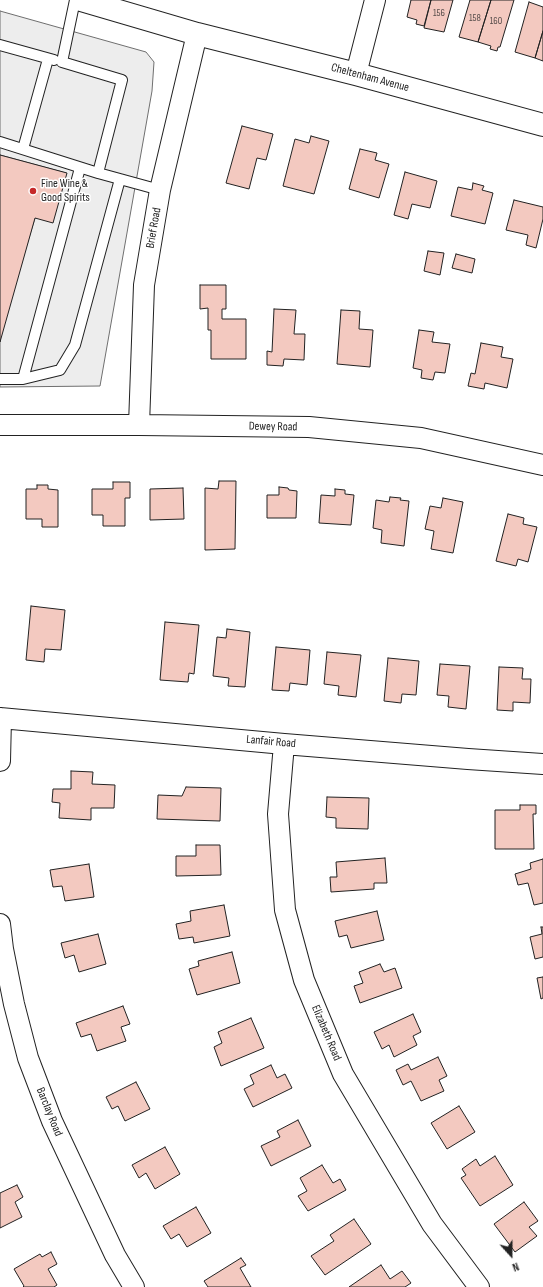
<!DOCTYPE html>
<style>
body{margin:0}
#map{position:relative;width:543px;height:1287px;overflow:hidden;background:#fff;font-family:"Sofia Sans Condensed",sans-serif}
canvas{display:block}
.north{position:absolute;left:491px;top:1235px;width:40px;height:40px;-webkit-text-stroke:3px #fff;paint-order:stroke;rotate:159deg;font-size:11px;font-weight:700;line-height:16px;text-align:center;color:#222}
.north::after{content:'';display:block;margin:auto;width:14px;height:18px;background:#222;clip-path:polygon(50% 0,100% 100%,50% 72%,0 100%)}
</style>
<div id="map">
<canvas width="543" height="1287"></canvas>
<div class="north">N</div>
</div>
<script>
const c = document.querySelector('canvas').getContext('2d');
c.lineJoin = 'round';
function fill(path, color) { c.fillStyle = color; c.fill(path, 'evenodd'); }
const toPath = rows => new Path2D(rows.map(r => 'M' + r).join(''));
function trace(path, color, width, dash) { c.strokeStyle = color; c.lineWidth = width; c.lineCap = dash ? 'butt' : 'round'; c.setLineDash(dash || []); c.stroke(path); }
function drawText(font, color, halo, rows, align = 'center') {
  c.font = font + ' "Sofia Sans Condensed",sans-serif'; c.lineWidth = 3; c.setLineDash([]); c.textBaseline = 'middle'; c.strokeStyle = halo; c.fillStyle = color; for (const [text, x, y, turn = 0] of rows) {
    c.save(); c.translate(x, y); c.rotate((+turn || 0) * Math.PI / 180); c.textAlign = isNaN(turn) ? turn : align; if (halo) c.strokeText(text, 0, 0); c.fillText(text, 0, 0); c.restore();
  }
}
const parking = toPath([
 [0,11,146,52,154,62,152,91,100,386,0,387,0,333,35,218,66,173,0,155,0,11]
]);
fill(parking, '#ededed');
trace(parking, '#6f6f6f', 1);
const building = toPath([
 [411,0,431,0,424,26,416,24,417,20,407,17,411,0],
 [431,0,453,0,444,32,424,28,431,0],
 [470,0,491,0,478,42,459,37,470,0],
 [491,0,514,0,500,47,498,47,497,51,490,49,491,46,478,42,491,0],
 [529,2,543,7,543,31,535,58,515,52,529,2],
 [543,31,543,61,535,58,543,31],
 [242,126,273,134,266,160,257,158,249,189,226,183,242,126],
 [311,136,329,141,314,194,283,186,295,139,309,143,311,136],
 [360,149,377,153,375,160,389,164,379,198,349,189,360,149],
 [0,155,67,173,53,223,35,218,0,342,0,155],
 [405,172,437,181,430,208,412,204,408,219,394,215,405,172],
 [473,183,484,186,482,190,493,193,485,224,451,216,458,187,472,190,473,183],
 [514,200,543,207,543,219,536,248,526,245,528,235,506,230,514,200],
 [428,251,444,253,440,275,424,271,428,251],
 [456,254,475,259,472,273,452,268,456,254],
 [200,285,226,285,226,309,222,309,222,319,246,319,246,359,211,359,211,330,208,330,208,308,200,309,200,285],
 [274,309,296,310,294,334,305,334,304,360,284,359,283,366,267,365,267,351,272,352,274,309],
 [341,310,360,311,359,329,373,330,370,367,337,364,341,310],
 [419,330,434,332,432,342,450,344,445,373,435,372,433,380,421,378,422,370,413,368,419,330],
 [481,343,503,347,501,357,513,359,507,388,485,383,484,389,468,386,471,373,475,374,481,343],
 [219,481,236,481,235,549,205,550,205,488,218,489,219,481],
 [113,482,130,482,130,498,125,498,125,526,103,526,103,515,92,515,92,489,113,489,113,482],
 [37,485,48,485,48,489,58,490,58,527,42,527,42,519,26,519,26,489,37,489,37,485],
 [279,487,288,488,289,490,297,491,296,518,267,518,267,495,279,495,279,487],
 [183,488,184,519,150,520,150,489,183,488],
 [335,489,345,490,345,494,354,495,351,525,319,523,321,495,335,496,335,489],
 [390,497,401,498,400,500,409,501,404,546,381,543,382,530,373,528,376,500,389,502,390,497],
 [443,498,463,502,453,553,431,549,434,531,425,529,430,506,441,508,443,498],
 [508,514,524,518,523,524,537,527,528,562,518,559,516,566,496,561,508,514],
 [31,606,65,610,61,650,45,649,44,662,26,660,31,606],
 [165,622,199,625,194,674,189,673,188,682,160,680,165,622],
 [227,629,250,632,245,687,228,686,229,678,213,676,217,637,226,638,227,629],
 [276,647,310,650,307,685,290,683,289,691,272,690,276,647],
 [327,652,361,655,356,697,338,695,339,686,324,684,327,652],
 [388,658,419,661,416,695,402,694,401,703,384,701,388,658],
 [440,664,470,666,466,709,448,707,449,696,437,695,440,664],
 [499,667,523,668,522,679,531,679,530,703,513,702,513,711,497,710,499,667],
 [71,771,93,772,92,784,115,785,114,808,91,808,91,820,59,818,60,803,52,802,53,789,71,789,71,771],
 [186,787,221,788,220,821,157,819,158,795,182,796,186,787],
 [327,797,369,798,368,829,336,828,336,818,326,817,327,797],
 [520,805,536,805,536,814,533,814,534,849,495,849,495,810,520,810,520,805],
 [196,845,220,845,221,875,176,876,176,856,196,856,196,845],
 [385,858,387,883,374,883,374,889,331,892,330,877,337,877,336,862,385,858],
 [543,859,543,903,534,905,528,883,518,885,515,874,531,869,530,863,543,859],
 [89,864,94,897,65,901,62,886,53,887,50,870,89,864],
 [224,905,230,936,194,943,193,937,179,939,176,924,191,921,190,911,224,905],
 [377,911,384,940,351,948,347,935,339,937,335,921,377,911],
 [541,927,543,927,543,957,535,959,530,937,542,934,541,927],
 [98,934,106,964,79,972,74,955,65,958,61,943,98,934],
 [232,952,240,983,197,995,189,969,199,966,198,961,232,952],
 [380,964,384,972,395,968,402,988,360,1003,354,986,363,983,359,972,380,964],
 [543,977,543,998,541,999,537,978,543,977],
 [123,1006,130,1024,121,1027,126,1041,97,1051,91,1034,81,1037,76,1023,123,1006],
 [413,1014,421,1032,413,1036,417,1045,394,1057,389,1045,382,1049,374,1032,413,1014],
 [251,1018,264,1048,221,1066,214,1047,222,1043,218,1032,251,1018],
 [438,1057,447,1076,439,1080,444,1091,421,1101,411,1081,403,1085,396,1070,408,1064,411,1070,438,1057],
 [271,1065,277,1078,285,1074,292,1088,253,1107,244,1089,254,1084,250,1075,271,1065],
 [136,1082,150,1109,125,1121,118,1106,112,1109,106,1097,136,1082],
 [459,1106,475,1132,447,1149,431,1123,459,1106],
 [298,1120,311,1146,271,1166,261,1146,280,1137,277,1131,298,1120],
 [165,1147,180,1174,155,1189,146,1173,139,1178,132,1165,165,1147],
 [495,1156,513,1185,480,1206,461,1178,466,1175,462,1169,476,1159,480,1166,495,1156],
 [322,1165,333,1183,340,1179,346,1190,308,1211,298,1196,307,1191,300,1178,322,1165],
 [17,1185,23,1197,15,1202,22,1217,0,1228,0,1193,17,1185],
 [524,1202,538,1221,529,1227,537,1236,515,1252,494,1224,524,1202],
 [196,1207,211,1233,187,1247,179,1234,171,1239,163,1226,196,1207],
 [354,1219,371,1244,325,1275,311,1256,334,1241,330,1235,354,1219],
 [51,1252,57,1264,48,1269,57,1285,54,1287,23,1287,24,1286,14,1269,40,1254,42,1257,51,1252],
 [241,1258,246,1265,240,1268,251,1287,208,1287,204,1281,241,1258],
 [381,1265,390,1279,402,1271,411,1283,405,1287,349,1287,381,1265]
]);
fill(building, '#f3c9c0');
trace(building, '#222', 1);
const service = toPath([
 [75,0,62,62,122,80,98,173,160,190],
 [0,45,54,60],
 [0,142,98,173],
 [23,149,48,59],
 [0,379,23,379,60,370,75,345,120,179],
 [23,379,80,168]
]);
const minor = toPath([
 [356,74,375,0],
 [0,425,139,425,309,427,421,438,543,465],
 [139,425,144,285,160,190,197,34],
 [0,718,284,744,468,759,543,764],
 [284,744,278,814,285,910,304,980,343,1074,432,1224,479,1287],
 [0,761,1,718],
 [0,924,3,949,14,1004,28,1058,52,1121,115,1255,134,1287]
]);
const trunk = toPath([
 [81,0,197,34,356,74,543,125]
]);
trace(service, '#222', 12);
trace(minor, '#222', 22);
trace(trunk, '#222', 24);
trace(service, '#fff', 10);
trace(minor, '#fff', 20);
trace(trunk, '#fff', 22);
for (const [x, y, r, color] of [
 [33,191,4,"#c62828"]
]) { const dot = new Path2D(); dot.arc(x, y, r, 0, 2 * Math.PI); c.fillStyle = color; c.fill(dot); trace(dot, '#fff', 1.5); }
drawText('10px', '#564c4a', null, [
 ["156",439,13],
 ["158",475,18],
 ["160",496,21]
]);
drawText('12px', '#222', '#fff', [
 ["Cheltenham Avenue",370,78,15],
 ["Brief Road",154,228,-80],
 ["Dewey Road",273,427,1],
 ["Lanfair Road",271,742,5],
 ["Elizabeth Road",326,1033,67],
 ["Barclay Road",49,1112,68]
]);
drawText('12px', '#222', '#fff', [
 ["Fine Wine &",41,184],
 ["Good Spirits",41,198]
], 'left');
</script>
